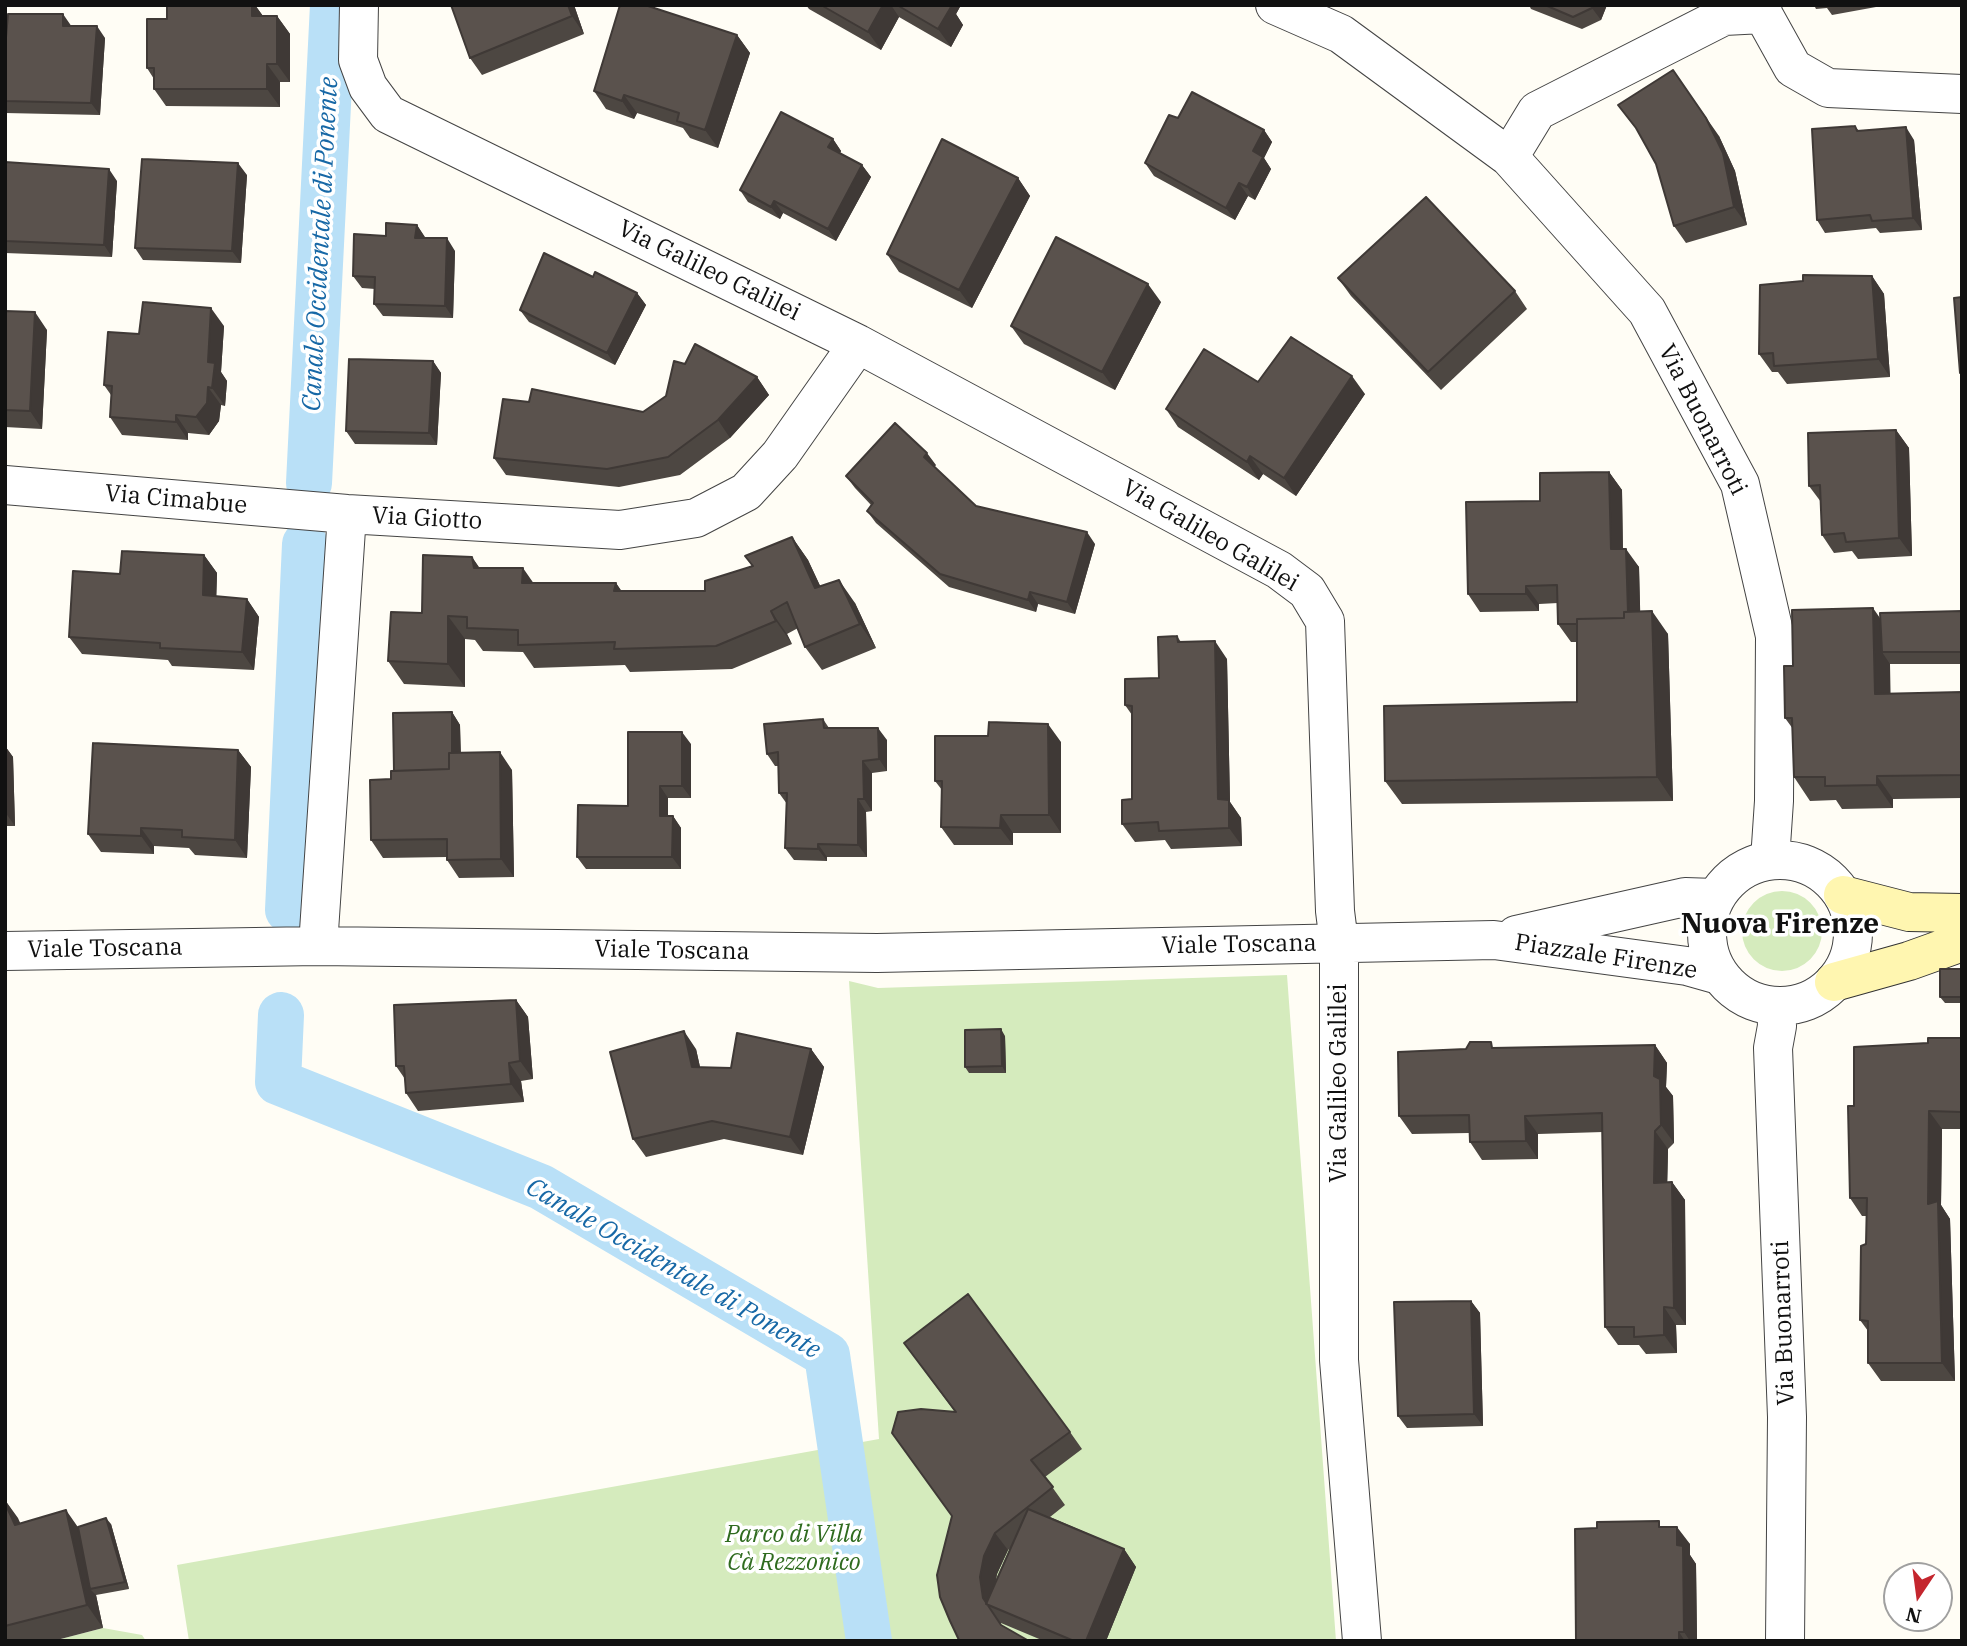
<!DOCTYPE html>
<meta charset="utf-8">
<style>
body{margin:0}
#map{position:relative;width:1967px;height:1646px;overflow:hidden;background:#fffdf5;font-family:"IBM Plex Serif",serif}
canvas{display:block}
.frame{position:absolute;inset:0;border:7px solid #111;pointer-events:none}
.north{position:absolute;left:1883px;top:1562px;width:70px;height:70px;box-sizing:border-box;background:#fff;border:2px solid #a0a0a0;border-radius:50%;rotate:193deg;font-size:19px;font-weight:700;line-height:28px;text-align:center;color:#111}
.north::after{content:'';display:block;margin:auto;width:24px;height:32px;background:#c4262e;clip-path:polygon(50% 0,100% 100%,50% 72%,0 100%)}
</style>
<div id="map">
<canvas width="1967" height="1646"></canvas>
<div class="frame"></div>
<div class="north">N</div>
</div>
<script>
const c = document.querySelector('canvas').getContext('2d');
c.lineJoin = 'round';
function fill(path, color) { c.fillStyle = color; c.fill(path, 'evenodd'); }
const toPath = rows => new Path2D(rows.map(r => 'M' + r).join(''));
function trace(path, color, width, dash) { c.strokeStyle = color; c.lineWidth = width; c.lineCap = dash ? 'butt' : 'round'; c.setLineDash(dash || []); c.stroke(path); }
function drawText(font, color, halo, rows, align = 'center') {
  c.font = font + ' "IBM Plex Serif",serif'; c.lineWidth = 7; c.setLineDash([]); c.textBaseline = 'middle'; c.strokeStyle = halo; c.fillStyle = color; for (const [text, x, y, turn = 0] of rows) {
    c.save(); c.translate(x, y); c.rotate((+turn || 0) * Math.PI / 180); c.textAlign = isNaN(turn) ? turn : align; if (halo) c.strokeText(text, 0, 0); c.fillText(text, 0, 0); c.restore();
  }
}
fill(toPath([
 '1742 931a40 40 0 1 1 80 0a40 40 0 1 1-80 0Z',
 [1287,975,1336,1641,189,1641,177,1565,879,1439,849,981,878,988],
 [103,1628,142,1635,146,1641,53,1641]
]), '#d5ebbd');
trace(toPath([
 [309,483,333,5],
 [288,910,305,544],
 [281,1015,278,1082,541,1187,827,1355,869,1641]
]), '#b9e0f7', 46);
const street = toPath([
 [359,5,358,60,368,87,388,114,858,344,1279,570,1307,591,1325,621,1335,911,1339,943,1339,1360,1362,1641],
 [1275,5,1341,34,1509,157,1647,311,1740,484,1775,636,1774,801,1770,860],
 [1762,5,1763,14,1793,68,1828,88,1962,94],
 [1509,157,1537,111,1724,16,1763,14],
 [5,485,347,514,620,530,696,518,746,492,780,455,858,344],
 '1707 933a73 73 0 1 1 146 0a73 73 0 1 1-146 0Z',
 [1516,935,1685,897,1715,898],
 [318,946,347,514],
 [5,951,318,946,877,953,1494,940,1687,966,1719,975],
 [1776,1006,1777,1026,1773,1048,1787,1417,1785,1641]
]);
const secondary = toPath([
 [1843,895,1909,912,1962,913],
 [1834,982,1909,961,1962,942]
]);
trace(street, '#444', 40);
trace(secondary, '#333', 40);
trace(street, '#fff', 38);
trace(secondary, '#fff6b0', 38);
fill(toPath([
 [167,5,255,5,263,16,277,16,290,34,290,82,280,82,280,107,166,106,154,89,154,79,147,68,167,19],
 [451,5,574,5,584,34,482,75,470,58],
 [806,5,961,5,956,14,963,25,951,47,899,17,881,50,809,9],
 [1529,5,1607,5,1601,20,1582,29,1531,9],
 [1814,5,1887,5,1832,15,1827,8,1816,9],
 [71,26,105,38,100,115,5,113,5,49],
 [737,35,750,53,718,148,690,138,683,128,637,113,634,119,606,109,594,91],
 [1618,105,1719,136,1735,171,1747,225,1686,243,1674,226,1656,164,1640,134],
 [1178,118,1264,130,1272,142,1264,158,1271,169,1255,200,1248,196,1235,220,1154,176,1145,163],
 [1855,126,1859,131,1914,140,1922,230,1880,233,1876,228,1825,233,1817,220],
 [833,139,841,151,840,153,862,165,871,177,836,241,783,213,780,219,748,202,740,190],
 [5,162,117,181,112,257,5,253],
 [247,175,241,263,143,260,135,248],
 [1018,178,1030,196,972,308,899,272,887,254],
 [417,225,425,238,455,251,453,318,383,316,374,304,375,289,362,288,353,276,386,236],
 [1872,276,1884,294,1890,377,1787,384,1778,372,1772,372,1759,354],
 [593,277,637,293,646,305,615,365,529,322,520,310],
 [1338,278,1515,291,1527,309,1441,390,1351,296],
 [1161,302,1115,390,1024,344,1011,326],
 [5,311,47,330,42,429,5,427],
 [224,326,221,372,227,381,225,406,221,405,219,421,209,435,188,433,188,440,122,435,110,417,111,395,104,385,139,334],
 [433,361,441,373,437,445,355,444,346,431],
 [757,377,769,395,730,438,680,475,619,487,506,475,494,458],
 [1258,382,1365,394,1296,496,1263,474,1259,480,1178,427,1166,409],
 [1896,430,1909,448,1912,556,1858,559,1852,551,1834,553,1822,535,1821,502,1809,486],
 [936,465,934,467,976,506,1095,544,1075,614,1038,604,1036,612,949,587,876,523,867,511,871,505,855,488,846,476],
 [1609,472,1622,490,1623,549,1639,567,1640,611,1668,634,1673,801,1402,804,1385,781,1577,702,1577,642,1571,642,1558,624,1558,603,1539,604,1539,611,1480,612,1468,594,1540,501],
 [792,537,808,560,820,586,855,603,876,648,822,670,805,647,798,628,787,634,792,644,732,669,630,672,625,665,534,668,523,652,483,651,475,640,465,639,465,687,404,684,388,661,472,557,479,568,533,583,616,583,621,591,705,591,752,566,745,556],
 [204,555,217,573,216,597,247,599,259,617,254,670,172,666,168,660,82,654,69,637,120,574],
 [1962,611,1962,664,1890,664,1890,694,1962,692,1962,798,1893,799,1893,808,1842,809,1836,800,1810,801,1794,777,1793,729,1785,718,1793,666,1880,619],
 [1177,636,1181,642,1227,659,1230,802,1241,818,1242,846,1171,849,1165,840,1135,842,1122,824,1132,799,1132,715,1125,705,1159,678],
 [452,712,460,725,461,753,512,770,514,877,459,878,447,860,447,857,383,858,371,840,394,771],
 [823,719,829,728,887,740,887,771,872,773,872,811,866,812,867,857,827,857,827,861,794,860,785,848,787,804,779,793,778,766,775,766,767,754],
 [1061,742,1061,833,1013,833,1013,845,954,845,941,827,942,790,935,781],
 [691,744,691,798,668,798,668,816,673,816,681,828,681,869,586,869,577,857],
 [5,746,13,757,15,826,5,826],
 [238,750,251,767,247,858,195,855,189,848,154,846,154,854,101,852,88,834],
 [1962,969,1962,1003,1945,1003,1940,997],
 [516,1000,528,1017,533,1079,521,1081,524,1102,418,1111,406,1093,405,1079,396,1066],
 [1005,1036,1006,1073,969,1073,965,1067],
 [1962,1038,1962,1129,1942,1129,1941,1205,1950,1219,1955,1381,1881,1381,1868,1363,1868,1331,1860,1320,1866,1244,1867,1216,1862,1216,1850,1198,1854,1106,1928,1043],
 [1655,1045,1667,1063,1666,1087,1673,1096,1674,1143,1668,1149,1667,1182,1672,1182,1685,1200,1686,1325,1676,1325,1677,1353,1646,1354,1639,1345,1618,1345,1605,1327,1603,1132,1538,1134,1538,1159,1482,1160,1470,1142,1469,1133,1412,1134,1399,1116,1495,1048],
 [696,1049,700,1067,731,1068,811,1049,824,1067,803,1155,724,1139,646,1157,633,1139],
 [1471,1301,1480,1313,1483,1426,1407,1428,1398,1416],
 [904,1343,1070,1432,1082,1449,1045,1477,1065,1505,1050,1517,1124,1549,1136,1567,1106,1641,1044,1641,1001,1623,960,1641,952,1517,955,1412],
 [1011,1548,995,1585,997,1574,1008,1550],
 [5,1500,20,1523,78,1527,111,1524,129,1589,96,1595,103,1628,53,1641,5,1641],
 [1664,1527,1690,1544,1690,1555,1696,1564,1697,1641,1576,1641]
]), '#4d4742');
fill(toPath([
 [252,5,255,5,265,19,252,16],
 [568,5,574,5,584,34,572,16],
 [883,5,891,5,899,17,881,50,868,32],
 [944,5,961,5,956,14,963,25,951,47,938,29],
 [1593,5,1607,5,1601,20,1592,8],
 [63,14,72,27,63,26],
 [277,16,290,34,290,82,277,64],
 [97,26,105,38,100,115,91,103],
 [737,35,750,53,718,148,705,130],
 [267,64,280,82,280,107,267,89],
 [1673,70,1719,136,1735,171,1747,225,1734,207],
 [624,95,637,113,634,119,622,101],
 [1906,127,1914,140,1922,230,1913,218],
 [1264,130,1272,142,1264,158,1271,169,1255,200,1247,187,1253,151],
 [833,139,841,151,837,160,828,147],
 [238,163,247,175,241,263,232,251],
 [862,165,871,177,836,241,828,229],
 [109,169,117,181,112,257,104,245],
 [1018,178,1030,196,972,308,959,290],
 [1239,183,1248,196,1235,220,1226,208],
 [774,201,783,213,780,219,771,207],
 [417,225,425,237,424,250,415,238],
 [447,238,455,251,453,318,445,306],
 [1872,276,1884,294,1890,377,1878,359],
 [1148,284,1161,302,1115,390,1102,372],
 [637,293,646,305,615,365,607,353],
 [211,308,224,326,221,372,227,381,225,406,212,388,208,362],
 [35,312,47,330,42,429,30,411],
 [433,361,441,373,437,445,429,433],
 [1352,376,1365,394,1296,496,1284,478],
 [757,377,769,395,730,438,718,420],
 [208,387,221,405,219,421,209,435,196,417],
 [176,415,188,433,188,440,176,422],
 [1896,430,1909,448,1912,556,1899,538],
 [927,453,936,465,932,469,924,457],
 [1250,456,1263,474,1259,480,1247,462],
 [1609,472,1622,490,1623,567,1611,549],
 [1087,532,1095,544,1075,614,1067,602],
 [792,537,808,560,832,611,815,588],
 [1626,549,1639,567,1641,641,1628,623],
 [204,555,217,573,216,613,203,595],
 [472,557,488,580,474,568],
 [523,568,539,591,522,583],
 [839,580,855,603,876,648,860,624],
 [616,583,632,606,614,591],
 [1526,586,1539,604,1539,611,1526,594],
 [1030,592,1038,604,1036,612,1028,600],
 [247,599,259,617,254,670,242,652],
 [1873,608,1889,631,1882,652,1890,664,1891,717,1875,694],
 [771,611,787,634,792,644,776,621],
 [1652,611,1668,634,1673,801,1657,777],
 [448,616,465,639,465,687,448,664],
 [1215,641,1227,659,1230,802,1241,818,1242,846,1229,828,1218,799],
 [452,712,460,725,461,787,453,774],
 [1048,724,1061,742,1061,833,1049,815],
 [878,728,887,740,887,771,879,759],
 [682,732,691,744,691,798,682,786],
 [5,746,13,757,15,826,5,812],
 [238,750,251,767,247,858,235,840],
 [500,752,512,770,514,877,501,859],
 [863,761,872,773,872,811,864,799],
 [1877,776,1893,799,1893,808,1877,785],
 [660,786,668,798,668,828,660,816],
 [858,799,866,812,867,857,858,845],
 [1001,815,1013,833,1013,845,1000,828],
 [673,816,681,828,681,869,672,857],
 [141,828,154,846,154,854,141,836],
 [818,844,827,857,827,861,818,849],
 [516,1000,528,1017,533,1079,520,1061],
 [1001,1029,1005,1036,1006,1073,1002,1066],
 [684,1031,696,1049,704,1085,692,1067],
 [1655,1045,1667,1063,1666,1087,1673,1096,1674,1143,1661,1125,1654,1076],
 [811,1049,824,1067,803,1155,790,1137],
 [509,1063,521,1081,524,1102,511,1084],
 [1929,1111,1942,1129,1941,1205,1950,1219,1955,1381,1942,1363,1928,1204],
 [1525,1116,1538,1134,1538,1159,1526,1141],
 [1655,1131,1668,1149,1667,1201,1654,1183],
 [1672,1182,1685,1200,1686,1325,1674,1308],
 [1471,1301,1480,1313,1483,1426,1474,1414],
 [1664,1307,1676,1325,1677,1353,1664,1335],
 [5,1500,18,1518,31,1548,15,1525,5,1503],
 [66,1510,82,1533,90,1589,96,1595,103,1628,87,1605],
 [106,1518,111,1524,129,1589,125,1582],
 [1677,1527,1690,1544,1690,1555,1696,1564,1697,1641,1690,1641,1684,1632,1677,1545],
 [995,1533,1008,1550,997,1574,993,1594,988,1605,983,1598,980,1577,984,1556],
 [1124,1549,1136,1567,1106,1641,1086,1641],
 [1679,1632,1685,1641,1679,1641]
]), '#3f3936');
const building = toPath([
 [167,5,252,5,252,16,277,16,277,64,267,64,267,89,154,89,154,68,147,68,147,19,167,19,167,5],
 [451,5,568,5,572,16,470,58,451,5],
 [620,5,645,5,737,35,705,130,677,121,679,113,624,95,622,101,594,91,620,5],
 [821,5,883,5,868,32,821,5],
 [897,5,948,5,951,7,938,29,897,5],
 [1545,5,1593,5,1592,8,1573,17,1545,5],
 [8,14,63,14,63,26,97,26,91,103,5,101,5,49,8,14],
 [1673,70,1706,118,1723,153,1734,207,1674,226,1656,164,1636,128,1618,105,1673,70],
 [1192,92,1264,130,1253,151,1263,157,1247,187,1239,183,1226,208,1145,163,1169,115,1178,118,1192,92],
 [781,112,833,139,828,147,862,165,828,229,774,201,771,207,740,190,781,112],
 [1855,126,1857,131,1906,127,1913,218,1872,221,1870,215,1817,220,1812,129,1855,126],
 [942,139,1018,178,959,290,887,254,942,139],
 [142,159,238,163,232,251,135,248,142,159],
 [5,162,109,169,104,245,5,241,5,162],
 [1426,197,1515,291,1428,372,1338,278,1426,197],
 [386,223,417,225,415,238,447,238,445,306,374,304,375,277,353,276,354,234,386,236,386,223],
 [1056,237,1148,284,1102,372,1011,326,1056,237],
 [544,253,593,277,595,272,637,293,607,353,520,310,544,253],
 [1803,275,1872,276,1878,359,1774,366,1773,353,1759,354,1760,285,1803,281,1803,275],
 [1962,297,1962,373,1960,373,1954,298,1962,297],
 [143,302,211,308,208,362,215,363,212,388,208,387,207,403,196,417,176,415,176,422,110,417,112,386,104,385,108,332,139,334,143,302],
 [5,311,35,312,30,411,5,410,5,311],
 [1291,337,1352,376,1284,478,1250,456,1247,462,1166,409,1204,349,1258,382,1291,337],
 [695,344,757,377,718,420,668,457,607,469,494,458,503,399,529,402,532,389,643,412,666,396,674,361,685,364,695,344],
 [349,359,433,361,429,433,346,431,349,359],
 [895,423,927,453,924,457,976,506,1087,532,1067,602,1030,592,1028,600,940,574,867,511,873,503,846,476,895,423],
 [1896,430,1899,538,1846,542,1844,533,1822,535,1820,485,1809,486,1808,433,1896,430],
 [1609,472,1611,549,1626,549,1628,612,1624,612,1624,618,1577,619,1577,624,1558,624,1557,585,1526,586,1526,594,1468,594,1466,502,1540,501,1540,473,1609,472],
 [792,537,815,588,839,580,860,624,805,647,787,602,771,611,776,621,716,646,614,649,615,642,518,645,518,630,467,628,467,617,448,616,448,664,388,661,391,612,422,613,423,555,472,557,474,568,523,568,522,583,616,583,614,591,705,591,705,581,753,566,745,556,792,537],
 [122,551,204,555,203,595,247,599,242,652,160,648,160,643,69,637,73,571,120,574,122,551],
 [1873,608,1875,694,1962,692,1962,775,1877,776,1877,785,1825,786,1825,777,1794,777,1792,718,1785,718,1784,666,1793,666,1792,610,1873,608],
 [1652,611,1657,777,1385,781,1384,706,1577,702,1577,619,1624,618,1624,612,1652,611],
 [1962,611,1962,652,1882,652,1880,613,1962,611],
 [1177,636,1178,642,1215,641,1218,799,1229,800,1229,828,1159,831,1158,822,1122,824,1122,800,1132,799,1132,706,1125,705,1125,679,1159,678,1158,637,1177,636],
 [452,712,452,753,449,753,449,769,394,771,393,713,452,712],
 [823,719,824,728,878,728,879,759,863,761,864,799,858,799,858,845,818,844,818,849,785,848,787,793,779,793,778,752,767,754,764,724,823,719],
 [989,722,1048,724,1049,815,1001,815,1000,828,941,827,942,781,935,781,935,736,988,736,989,722],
 [628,732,682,732,682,786,660,786,660,816,673,816,672,857,577,857,578,805,628,806,628,732],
 [93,743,238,750,235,840,182,837,182,830,141,828,141,836,88,834,93,743],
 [500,752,501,859,447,860,447,839,371,840,370,780,391,779,391,771,449,769,449,753,500,752],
 [1940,969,1962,969,1962,997,1940,997,1940,969],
 [516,1000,520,1061,509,1063,511,1084,406,1093,404,1066,396,1066,394,1005,516,1000],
 [1001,1029,1002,1066,965,1067,965,1030,1001,1029],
 [684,1031,692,1067,731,1068,737,1033,811,1049,790,1137,712,1121,633,1139,610,1052,684,1031],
 [1928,1038,1962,1038,1962,1112,1929,1111,1928,1204,1938,1201,1942,1363,1868,1363,1868,1321,1860,1320,1861,1246,1866,1244,1867,1198,1850,1198,1848,1106,1854,1106,1854,1047,1928,1043,1928,1038],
 [1470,1042,1491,1042,1492,1048,1655,1045,1654,1076,1660,1079,1661,1125,1655,1131,1654,1183,1672,1182,1674,1308,1664,1307,1664,1335,1634,1337,1634,1327,1605,1327,1602,1113,1525,1116,1526,1141,1470,1142,1469,1115,1399,1116,1398,1052,1466,1049,1470,1042],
 [968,1294,1070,1432,1031,1460,1053,1487,995,1533,984,1556,980,1577,983,1598,1001,1625,1029,1641,959,1640,950,1621,940,1597,937,1575,952,1516,892,1433,898,1412,921,1409,956,1412,904,1343,968,1294],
 [1471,1301,1474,1414,1398,1416,1394,1302,1471,1301],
 [5,1503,15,1525,66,1510,87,1605,5,1626,5,1503],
 [1028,1509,1124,1549,1086,1641,1074,1641,986,1604,1028,1509],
 [106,1518,125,1582,90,1589,78,1527,106,1518],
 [1659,1521,1659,1527,1677,1527,1677,1545,1683,1546,1684,1632,1679,1632,1679,1641,1576,1641,1575,1529,1597,1528,1597,1522,1659,1521]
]);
fill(building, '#5a524d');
trace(building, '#3f3936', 2);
drawText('24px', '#111', '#fff', [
 ["Via Galileo Galilei",709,271,26],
 ["Via Buonarroti",1702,420,63],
 ["Via Cimabue",176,500,5],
 ["Via Giotto",427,519,3],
 ["Via Galileo Galilei",1210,536,30],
 ["Viale Toscana",1239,945,-1],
 ["Viale Toscana",105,949,-1],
 ["Viale Toscana",672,951,1],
 ["Piazzale Firenze",1606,957,9],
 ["Via Galileo Galilei",1339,1083,-90],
 ["Via Buonarroti",1784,1323,-92]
]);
drawText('italic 24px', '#2f6b1f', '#fff', [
 ["Parco di Villa",794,1535],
 ["Cà Rezzonico",794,1563]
]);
drawText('italic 26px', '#1768a6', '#fff', [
 ["Canale Occidentale di Ponente",321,244,-87],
 ["Canale Occidentale di Ponente",673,1269,30]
]);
drawText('bold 28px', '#111', '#fff', [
 ["Nuova Firenze",1780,925]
]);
</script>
